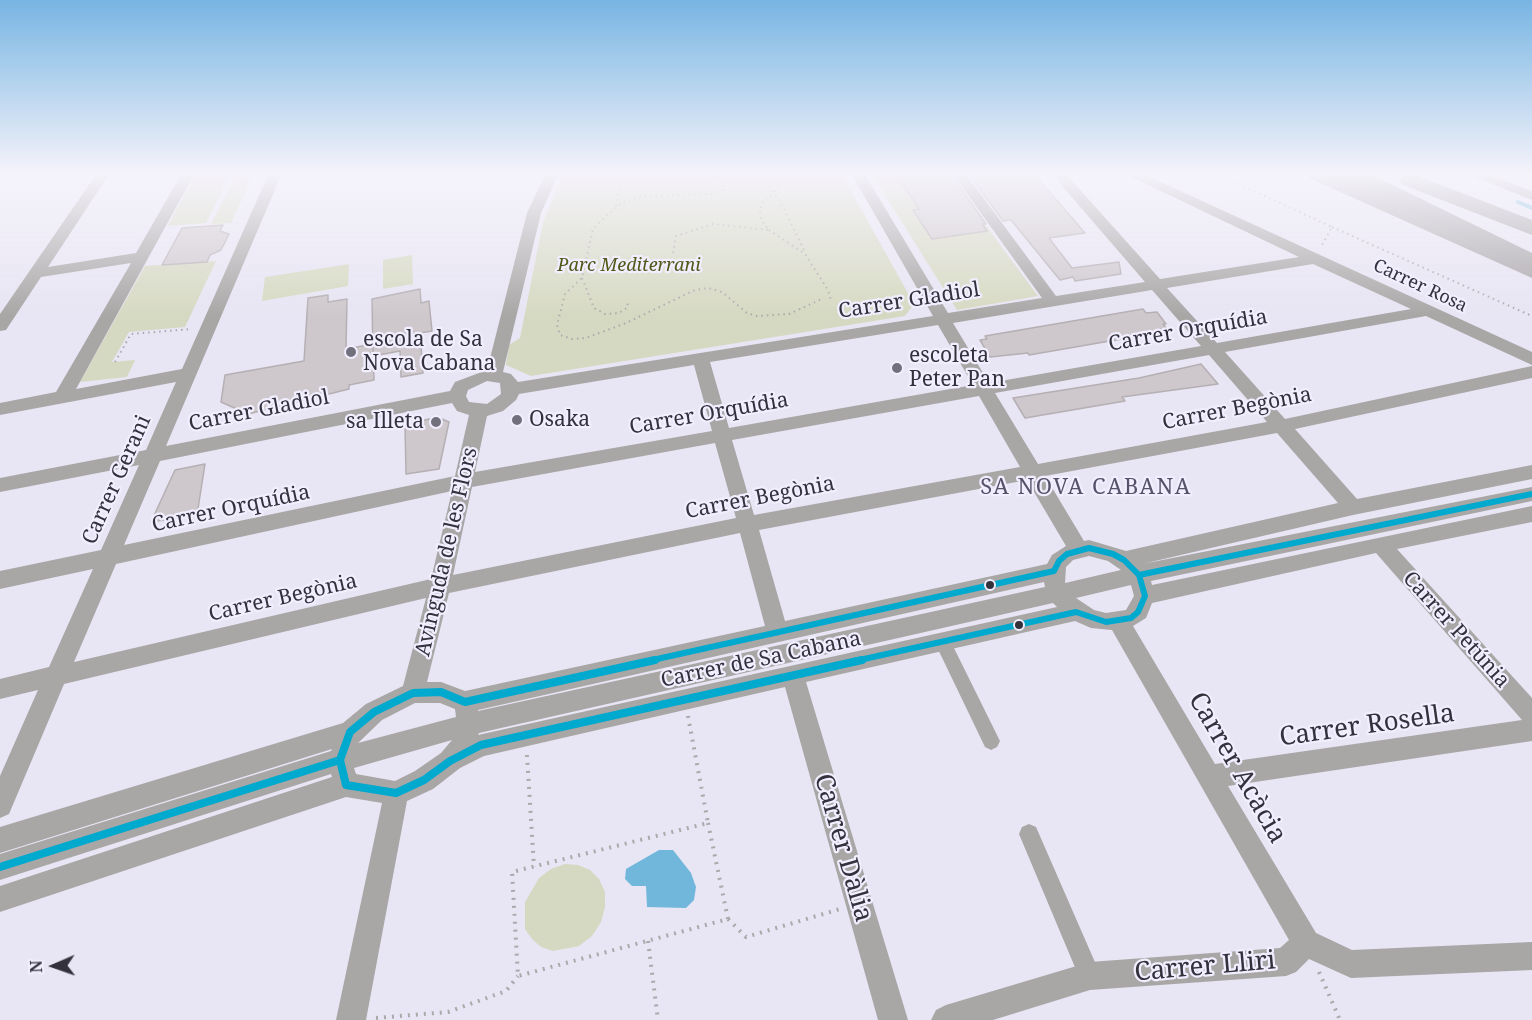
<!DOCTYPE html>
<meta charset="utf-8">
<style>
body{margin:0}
#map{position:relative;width:1532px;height:1020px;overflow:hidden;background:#e8e5f4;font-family:"Noto Serif",serif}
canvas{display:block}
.north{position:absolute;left:24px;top:936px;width:60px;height:60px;-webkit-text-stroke:4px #f1eeff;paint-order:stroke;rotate:268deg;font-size:16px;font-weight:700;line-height:24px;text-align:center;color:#33313c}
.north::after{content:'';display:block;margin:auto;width:21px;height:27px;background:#33313c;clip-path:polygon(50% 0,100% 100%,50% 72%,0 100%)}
</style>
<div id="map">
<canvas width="1532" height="1020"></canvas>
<div class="north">N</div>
</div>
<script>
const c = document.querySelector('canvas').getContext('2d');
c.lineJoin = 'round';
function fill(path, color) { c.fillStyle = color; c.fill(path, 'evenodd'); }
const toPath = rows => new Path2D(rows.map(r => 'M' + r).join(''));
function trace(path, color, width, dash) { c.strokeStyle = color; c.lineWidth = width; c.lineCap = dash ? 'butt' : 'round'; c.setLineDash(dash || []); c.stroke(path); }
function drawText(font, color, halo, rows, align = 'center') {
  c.font = font + ' "Noto Serif",serif'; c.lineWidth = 4.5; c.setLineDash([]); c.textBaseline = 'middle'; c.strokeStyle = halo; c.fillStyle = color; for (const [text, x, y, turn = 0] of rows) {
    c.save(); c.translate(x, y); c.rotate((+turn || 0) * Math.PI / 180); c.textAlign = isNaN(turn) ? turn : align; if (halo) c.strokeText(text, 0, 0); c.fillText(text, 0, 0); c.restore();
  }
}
fill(toPath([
 [196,173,231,173,206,223,168,226],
 [237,173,254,173,231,223,211,224],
 [564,173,841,173,914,304,905,316,531,376,506,365,509,345,520,338,543,222],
 [871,173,947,173,1038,296,957,310],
 [412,255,413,284,383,289,383,260],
 [216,261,185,327,129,332,112,362,135,360,127,377,80,382,145,266],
 [349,264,348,286,262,301,265,277],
 [565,864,578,865,590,870,599,879,605,892,605,907,601,922,592,936,579,946,553,951,541,947,532,939,525,929,525,902,539,878,551,869]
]), '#d6d9c1');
fill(toPath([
 [659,850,673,850,691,873,696,887,694,900,686,908,647,907,646,886,632,886,625,879,626,869]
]), '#70b7db');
trace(toPath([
 [1518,202,1532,208]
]), '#70b7db', 4);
const building = toPath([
 [895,173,950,173,986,224,982,224,987,231,932,239,913,210,919,209,895,173],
 [968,173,1033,173,1085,233,1049,238,1072,268,1119,262,1121,274,1075,281,1073,277,1060,280,1011,220,1003,221,968,173],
 [223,225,220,231,229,234,221,250,210,255,207,262,162,265,182,228,223,225],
 [420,289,421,303,429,301,432,331,420,333,423,373,401,377,400,351,373,356,372,299,420,289],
 [328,295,328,302,347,299,346,349,373,344,374,380,349,385,349,389,248,414,221,402,225,375,304,361,308,298,328,295],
 [1143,309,1146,313,1157,312,1166,324,1163,324,1166,328,1160,329,1162,332,1029,355,1028,353,990,357,980,340,987,339,985,336,1143,309],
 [1201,364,1218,384,1122,397,1125,401,1025,418,1013,398,1139,378,1201,364],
 [437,417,449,422,439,469,406,474,405,425,437,417],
 [205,464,197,515,151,522,175,470,205,464]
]);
fill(building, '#cec8cc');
trace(building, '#b5afb3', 1.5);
trace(toPath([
 [632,173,653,179,672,175,717,177,725,182,723,190,711,194,643,196,625,201,607,215,593,229,582,278,565,294,557,325,560,335,572,339,586,338,626,323,695,290,708,288,722,292,747,313,757,316,789,314,824,298],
 [759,173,780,201,805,252],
 [1214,173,1332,227,1321,247],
 [616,206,622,173],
 [1332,227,1532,316],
 [769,230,805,254,828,290,831,300],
 [673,253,676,236,713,224,769,230,761,220,760,211,763,201,773,194,777,187,776,173],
 [582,278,594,308,605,314,619,313,628,307,627,300],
 [115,362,131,334,192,329]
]), '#aca9ac', 2, [1.5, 4]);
trace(toPath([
 [688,716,708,823],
 [527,755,534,867],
 [708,823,728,919,518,976,512,872,708,823],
 [728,919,746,937,840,909],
 [648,941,658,1020],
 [1319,972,1340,1020],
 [376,1018,448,1012,506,991,518,976]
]), '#aca9ac', 4, [2, 6]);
fill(toPath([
 [943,636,949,638,997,735,1000,741,997,747,991,750,985,747,935,643,937,638,943,636],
 [1029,824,1036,827,1101,976,1098,984,1090,987,1082,984,1019,834,1022,827,1029,824]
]), '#a9a6a6');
fill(toPath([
 [97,173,110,173,48,267,136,253,182,173,195,173,76,389,182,369,269,173,282,173,166,446,450,391,455,382,487,370,527,213,546,173,559,173,541,213,503,372,511,374,518,382,933,316,851,173,864,173,948,313,1042,298,952,173,965,173,1056,296,1145,282,1051,173,1065,173,1160,279,1299,257,1123,173,1141,173,1532,352,1532,365,1426,316,1225,352,1285,419,1532,366,1532,378,1295,429,1357,499,1532,465,1532,479,1353,515,1142,564,1532,487,1532,501,1151,581,1152,585,1532,506,1532,522,1397,549,1532,698,1532,741,1228,786,1316,933,1352,950,1532,942,1532,970,1351,978,1309,959,1296,972,1286,976,1090,990,993,1020,931,1020,936,1010,946,1005,1090,962,1280,948,1289,940,1112,630,1091,628,1075,621,806,682,908,1020,878,1020,785,687,484,756,460,768,433,789,407,801,366,1020,336,1020,382,803,346,797,0,912,0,886,332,777,331,774,0,880,0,854,331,751,332,749,0,853,0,827,343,723,366,704,403,686,426,598,64,684,9,814,0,818,0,776,38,690,0,699,0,679,49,667,93,569,0,589,0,571,101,550,139,465,0,492,0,478,146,450,176,382,0,415,0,403,56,392,131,263,41,277,6,330,0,331,0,314,97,173],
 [1313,264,1411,309,1217,343,1167,288,1313,264],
 [1152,290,1201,346,989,383,953,323,1152,290],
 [938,325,973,385,729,428,710,362,938,325],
 [1209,355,1267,422,1038,464,995,393,1209,355],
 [694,365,712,431,475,472,487,416,503,411,516,400,519,394,694,365],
 [487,381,500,383,501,394,487,404,469,402,466,396,468,390,487,381],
 [979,396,1020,467,754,515,732,440,979,396],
 [452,403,457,411,469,415,455,476,124,545,160,461,452,403],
 [1277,433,1338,503,1126,551,1089,540,1084,541,1045,476,1277,433],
 [715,443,736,518,453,575,472,487,715,443],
 [1027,480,1066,546,1052,555,1047,564,785,621,759,530,1027,480],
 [452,491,431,579,74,662,116,564,452,491],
 [740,533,765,626,465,691,441,682,427,682,449,593,740,533],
 [1376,553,1522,720,1215,764,1133,626,1146,618,1152,603,1376,553],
 [1089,556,1108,561,1121,570,1065,583,1066,567,1073,560,1089,556],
 [1044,582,1045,587,478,711,478,710,1044,582],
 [1131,585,1134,596,1126,610,1106,613,1094,610,1076,598,1131,585],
 [1053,603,1057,607,478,735,479,733,1053,603],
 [415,703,440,703,455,709,456,717,358,743,382,720,415,703],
 [452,740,441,753,415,771,395,781,356,774,354,768,452,740],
 [1465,173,1484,173,1532,191,1532,200,1465,173]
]), '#a9a6a6');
fill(toPath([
 [1306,173,1337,173,1443,218,1532,260,1532,278,1309,178,1306,173]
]), '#aaa6aa');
fill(toPath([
 [1368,173,1532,253,1532,271,1344,179,1341,174,1368,173],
 [1410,173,1532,220,1532,235,1403,185,1400,180,1403,175,1410,173]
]), '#a7a4a7');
trace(toPath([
 [1139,575,1532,494],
 [648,661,1054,571,1059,561,1067,554,1089,548,1113,554,1124,560,1139,575,1145,596,1138,612,1131,618,1106,622,1076,612,855,661]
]), '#00a9ce', 6);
trace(toPath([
 [655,660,465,702,441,692,413,693,374,712,350,732,340,760,346,785,396,793,424,780,450,761,481,745,862,660],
 [0,867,340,760]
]), '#00a9ce', 8);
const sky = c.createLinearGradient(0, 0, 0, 316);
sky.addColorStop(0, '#78b5e3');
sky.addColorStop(0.55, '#f5f3fa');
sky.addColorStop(1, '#f5f3fa00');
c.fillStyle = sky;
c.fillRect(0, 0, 1532, 316);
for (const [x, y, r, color] of [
 [351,352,6,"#72707c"],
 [897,368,6,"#72707c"],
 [517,420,6,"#72707c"],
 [436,422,6,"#72707c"],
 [990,585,5,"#33313c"],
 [1019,625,5,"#33313c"]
]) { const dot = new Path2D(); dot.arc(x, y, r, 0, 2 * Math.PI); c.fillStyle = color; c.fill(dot); trace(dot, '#f1eeff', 2); }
drawText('italic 18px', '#525817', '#f1eeff', [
 ["Parc Mediterrani",629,266]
]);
drawText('18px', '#33313c', '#f1eeff', [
 ["Carrer Rosa",1420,286,25]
]);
drawText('21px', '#33313c', '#f1eeff', [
 ["Carrer Gladiol",909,301,-9],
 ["Carrer Orquídia",1188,331,-10],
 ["Carrer Begònia",1237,409,-11],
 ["Carrer Gladiol",259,411,-11],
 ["Carrer Orquídia",709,414,-10],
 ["Carrer Gerani",117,480,-66],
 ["Carrer Begònia",760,498,-11],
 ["Carrer Orquídia",231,509,-12],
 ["Avinguda de les Flors",447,552,-77],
 ["Carrer Begònia",283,598,-13],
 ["Carrer Petúnia",1456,630,48],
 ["Carrer de Sa Cabana",761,660,-12]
]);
drawText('21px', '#33313c', '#f1eeff', [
 ["escola de Sa",363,340],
 ["Nova Cabana",363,364],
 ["escoleta",909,356],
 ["Peter Pan",909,380],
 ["Osaka",529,420],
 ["sa Illeta",424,422,"right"]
], 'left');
c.letterSpacing = '1.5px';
drawText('22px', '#575269', '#f1eeff', [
 ["SA NOVA CABANA",1086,488]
]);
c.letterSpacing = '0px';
drawText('26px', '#33313c', '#f1eeff', [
 ["Carrer Rosella",1367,726,-8],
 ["Carrer Acàcia",1237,768,60],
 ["Carrer Dàlia",843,848,74],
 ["Carrer Lliri",1205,967,-5]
]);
</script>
